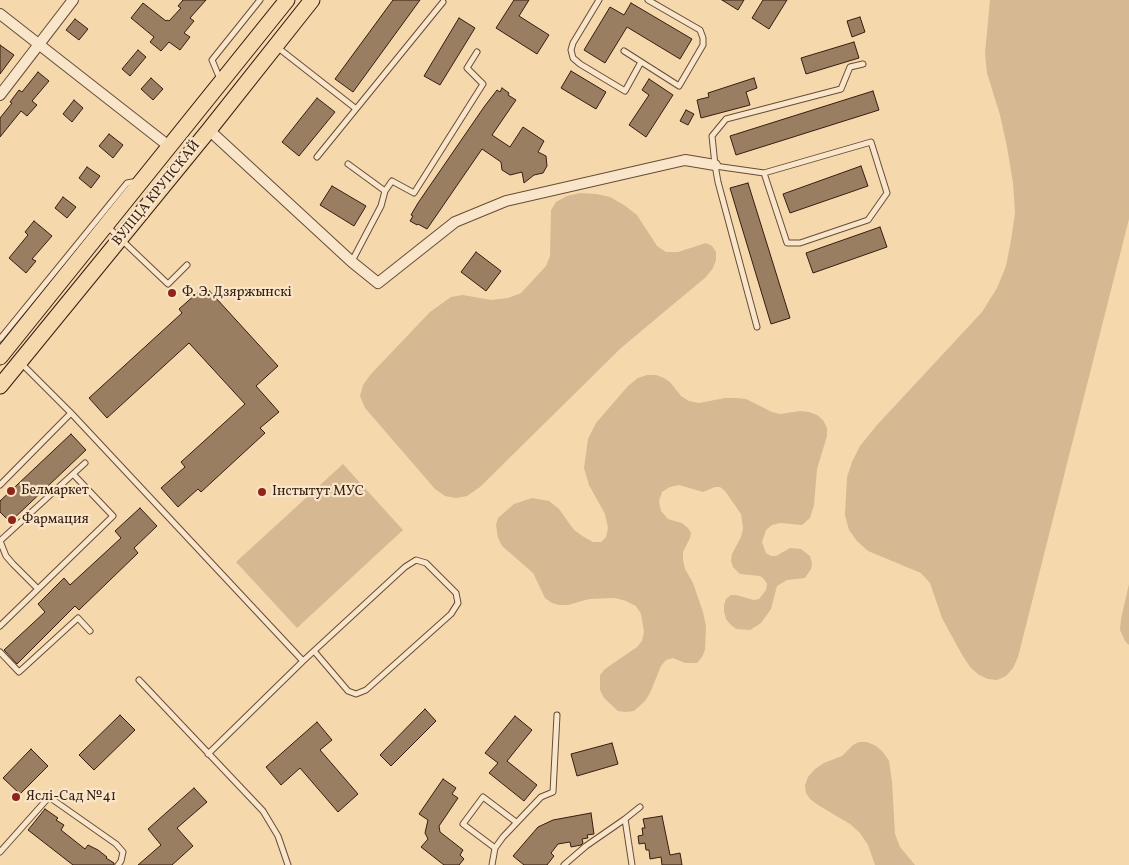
<!DOCTYPE html>
<meta charset="utf-8">
<style>
body{margin:0}
canvas{display:block;background:#f6d8ad}
</style>
<canvas width="1129" height="865"></canvas>
<script>
const c = document.querySelector('canvas').getContext('2d');
c.lineJoin = 'round';
function fill(path, color) { c.fillStyle = color; c.fill(path, 'evenodd'); }
const toPath = rows => new Path2D(rows.map(r => 'M' + r).join(''));
function trace(path, color, width, dash) { c.strokeStyle = color; c.lineWidth = width; c.lineCap = dash ? 'butt' : 'round'; c.setLineDash(dash || []); c.stroke(path); }
function drawText(font, color, halo, rows, align = 'center') {
  c.font = font + ' Vollkorn,serif'; c.lineWidth = 4.5; c.setLineDash([]); c.textBaseline = 'middle'; c.strokeStyle = halo; c.fillStyle = color; for (const [text, x, y, turn = 0] of rows) {
    c.save(); c.translate(x, y); c.rotate((+turn || 0) * Math.PI / 180); c.textAlign = isNaN(turn) ? turn : align; if (halo) c.strokeText(text, 0, 0); c.fillText(text, 0, 0); c.restore();
  }
}
fill(toPath([
 [990,0,1129,0,1129,219,1018,657,1013,668,1006,676,997,680,988,679,979,675,970,667,961,653,942,618,930,583,921,573,868,551,857,541,849,530,845,515,847,477,852,462,860,446,877,425,982,312,997,288,1006,266,1011,240,1015,213,1013,183,1007,147,1000,115,987,73,985,53],
 [580,193,596,194,610,197,624,205,637,215,657,246,666,252,678,252,706,243,712,246,716,252,716,260,713,268,706,277,621,348,480,487,467,496,456,498,445,496,435,489,365,408,360,396,363,385,371,374,430,312,451,297,463,295,491,300,508,298,521,293,546,266,550,256,551,210,556,202,567,196],
 [647,375,656,375,664,378,670,382,681,396,689,401,699,403,725,398,737,398,746,399,772,412,780,414,800,411,809,412,817,415,823,420,827,428,827,436,817,469,814,505,810,518,802,525,780,523,772,525,766,530,762,542,766,553,771,556,776,556,790,548,801,549,810,556,812,563,811,569,805,578,787,580,777,586,771,609,761,623,750,630,736,629,730,624,726,619,724,611,724,605,726,599,731,595,736,595,754,600,759,599,766,590,767,584,764,579,760,576,740,574,733,567,731,561,732,554,741,537,743,529,741,514,725,491,720,487,715,487,703,492,679,485,670,487,662,492,659,501,661,511,668,519,682,523,688,528,691,533,690,538,683,552,683,560,685,569,693,583,703,612,706,626,705,650,702,657,697,663,685,663,673,658,666,660,661,666,650,693,645,701,634,711,626,712,618,711,604,698,600,690,600,675,605,669,637,647,642,641,644,632,641,614,636,606,626,601,615,598,589,599,568,605,559,605,552,603,545,598,533,573,502,546,498,538,496,525,498,518,514,504,532,498,549,501,559,509,574,530,584,537,593,542,601,542,606,537,608,528,605,514,589,485,584,468,588,439,596,423,628,386,638,378],
 [343,464,403,530,297,628,236,562],
 [1129,584,1129,645,1125,641,1120,630,1121,619],
 [859,742,867,742,876,746,883,752,889,761,892,782,895,834,900,847,915,865,875,865,868,845,860,833,850,824,818,805,810,799,806,793,805,785,808,777,815,769,824,763,842,756,853,745]
]), '#d6b892');
const building = toPath([
 [183,0,206,0,190,18,194,21,184,33,190,37,180,50,169,42,161,51,150,42,154,37,131,18,143,3,166,21,167,20,169,21,181,8,178,6,183,0],
 [393,0,420,0,353,92,335,79,393,0],
 [514,0,529,0,519,16,549,35,537,54,496,28,514,0],
 [722,0,744,0,738,10,722,0],
 [763,0,787,0,769,29,752,18,763,0],
 [631,3,692,39,680,59,627,27,605,63,584,50,610,7,624,15,631,3],
 [860,17,865,32,852,37,847,21,860,17],
 [459,18,475,28,440,85,424,76,459,18],
 [75,19,88,29,79,40,66,30,75,19],
 [854,42,859,58,806,74,801,58,854,42],
 [0,45,14,55,0,74,0,45],
 [138,50,146,57,130,76,122,69,138,50],
 [571,71,606,92,596,109,561,88,571,71],
 [38,72,49,81,32,101,37,105,27,116,21,111,0,137,0,118,12,103,10,102,19,90,22,92,38,72],
 [151,78,163,89,153,100,141,89,151,78],
 [754,78,757,88,746,92,750,105,701,118,697,100,709,97,708,93,754,78],
 [649,79,673,95,646,137,629,125,649,95,642,90,649,79],
 [502,88,509,93,508,95,516,100,492,135,510,147,523,127,544,141,538,152,546,156,547,166,543,173,534,175,524,183,522,172,510,175,502,170,501,162,482,149,427,229,418,224,417,225,410,221,413,216,411,215,418,203,484,107,497,90,500,92,502,88],
 [873,91,879,110,736,155,730,136,873,91],
 [317,98,335,112,299,156,282,142,317,98],
 [74,100,83,108,72,122,63,114,74,100],
 [686,110,694,114,688,125,680,121,686,110],
 [109,134,123,145,113,158,99,146,109,134],
 [861,166,868,186,790,213,783,194,861,166],
 [87,167,100,176,91,188,79,178,87,167],
 [748,183,790,318,771,324,730,188,748,183],
 [332,186,366,206,354,226,320,205,332,186],
 [63,197,76,207,67,218,55,208,63,197],
 [34,221,52,236,32,259,36,261,26,273,9,258,28,235,25,232,34,221],
 [880,227,887,247,813,273,806,253,880,227],
 [476,252,501,271,486,291,461,272,476,252],
 [205,286,278,366,256,386,279,412,260,428,265,433,201,492,198,489,178,507,161,488,185,467,181,462,245,404,189,343,107,418,89,398,182,313,179,309,205,286],
 [71,434,86,450,10,522,0,512,0,501,71,434],
 [140,508,157,526,134,548,138,553,79,610,75,606,17,664,4,650,45,612,38,604,64,578,70,585,121,538,115,531,140,508],
 [425,709,436,721,391,766,380,755,425,709],
 [120,715,135,730,94,770,79,755,120,715],
 [515,716,532,730,507,761,537,785,524,801,489,773,498,763,485,753,515,716],
 [317,722,332,740,320,750,358,794,338,812,300,768,281,785,266,767,317,722],
 [612,743,618,764,577,776,571,754,612,743],
 [31,749,48,766,20,794,3,778,31,749],
 [443,779,456,788,452,794,458,798,439,826,440,832,463,850,460,855,464,859,459,865,444,865,421,847,428,839,425,833,428,820,419,814,443,779],
 [194,788,207,802,177,828,193,846,172,865,138,865,161,845,148,829,194,788],
 [45,809,58,818,56,820,64,825,61,830,85,849,88,845,98,850,107,857,106,858,114,863,114,865,73,865,28,830,45,809],
 [591,813,594,834,587,835,588,838,582,839,583,843,581,845,571,847,570,842,558,844,551,853,554,856,547,865,524,865,513,856,538,827,553,820,591,813],
 [662,816,670,855,680,853,682,865,662,865,661,857,650,859,649,850,646,850,645,843,639,844,638,836,643,835,642,828,645,828,643,819,662,816]
]);
fill(building, '#9a7e62');
trace(building, '#371d10', 1);
const service = toPath([
 [599,0,573,43,571,50,573,58,580,64,625,91,641,62],
 [277,47,355,108],
 [624,51,679,86,703,45,703,38,700,30,648,0],
 [220,79,212,60,260,0],
 [317,157,443,2],
 [348,164,385,191,381,206,352,261],
 [715,166,764,173,787,243,800,243,868,220,887,193,871,142,764,173],
 [385,191,392,181,414,193,483,84,467,68,477,52],
 [107,226,168,284,187,265],
 [757,327,718,182,715,165,712,136,726,119,841,89,850,67,863,64],
 [0,339,127,183,138,181],
 [20,362,71,413,303,661],
 [0,485,71,413],
 [0,541,85,463],
 [0,541,6,556,13,564,37,588],
 [0,626,113,516,73,474],
 [0,652,19,672,78,618,90,631],
 [139,680,263,811,278,836,288,865],
 [208,754,303,661,405,567,416,560,426,563,456,593,458,603,451,614,366,690,356,694,348,691,314,651],
 [625,819,640,807],
 [495,848,463,824,483,797,516,822],
 [0,852,49,797,116,844,123,852,121,861,118,865],
 [492,865,495,848,503,837,541,797,553,792,557,715],
 [564,865,586,846,625,819,632,865]
]);
const minor = toPath([
 [0,14,170,147],
 [0,95,73,0],
 [209,130,352,262,378,283,455,222,506,201,685,160,715,165]
]);
const primary = toPath([
 [0,357,287,0],
 [0,386,209,130,312,0]
]);
trace(service, '#674c37', 7);
trace(minor, '#674c37', 12);
trace(primary, '#371d10', 17);
trace(service, '#f9e6ca', 5);
trace(minor, '#f9e6ca', 10);
trace(primary, '#f6d8ad', 15);
for (const [x, y, r, color] of [
 [172,293,5,"#8f2418"],
 [11,491,5,"#8f2418"],
 [262,492,5,"#8f2418"],
 [12,520,5,"#8f2418"],
 [16,797,5,"#8f2418"]
]) { const dot = new Path2D(); dot.arc(x, y, r, 0, 2 * Math.PI); c.fillStyle = color; c.fill(dot); trace(dot, '#f9e6ca', 2); }
drawText('14px', '#371d10', '#f9e6ca', [
 ["ВУЛІЦА КРУПСКАЙ",157,194,-51]
]);
drawText('14px', '#371d10', '#f9e6ca', [
 ["Ф. Э. Дзяржынскі",182,293],
 ["Белмаркет",21,491],
 ["Інстытут МУС",272,492],
 ["Фармация",22,520],
 ["Яслі-Сад №41",26,797]
], 'left');
</script>
